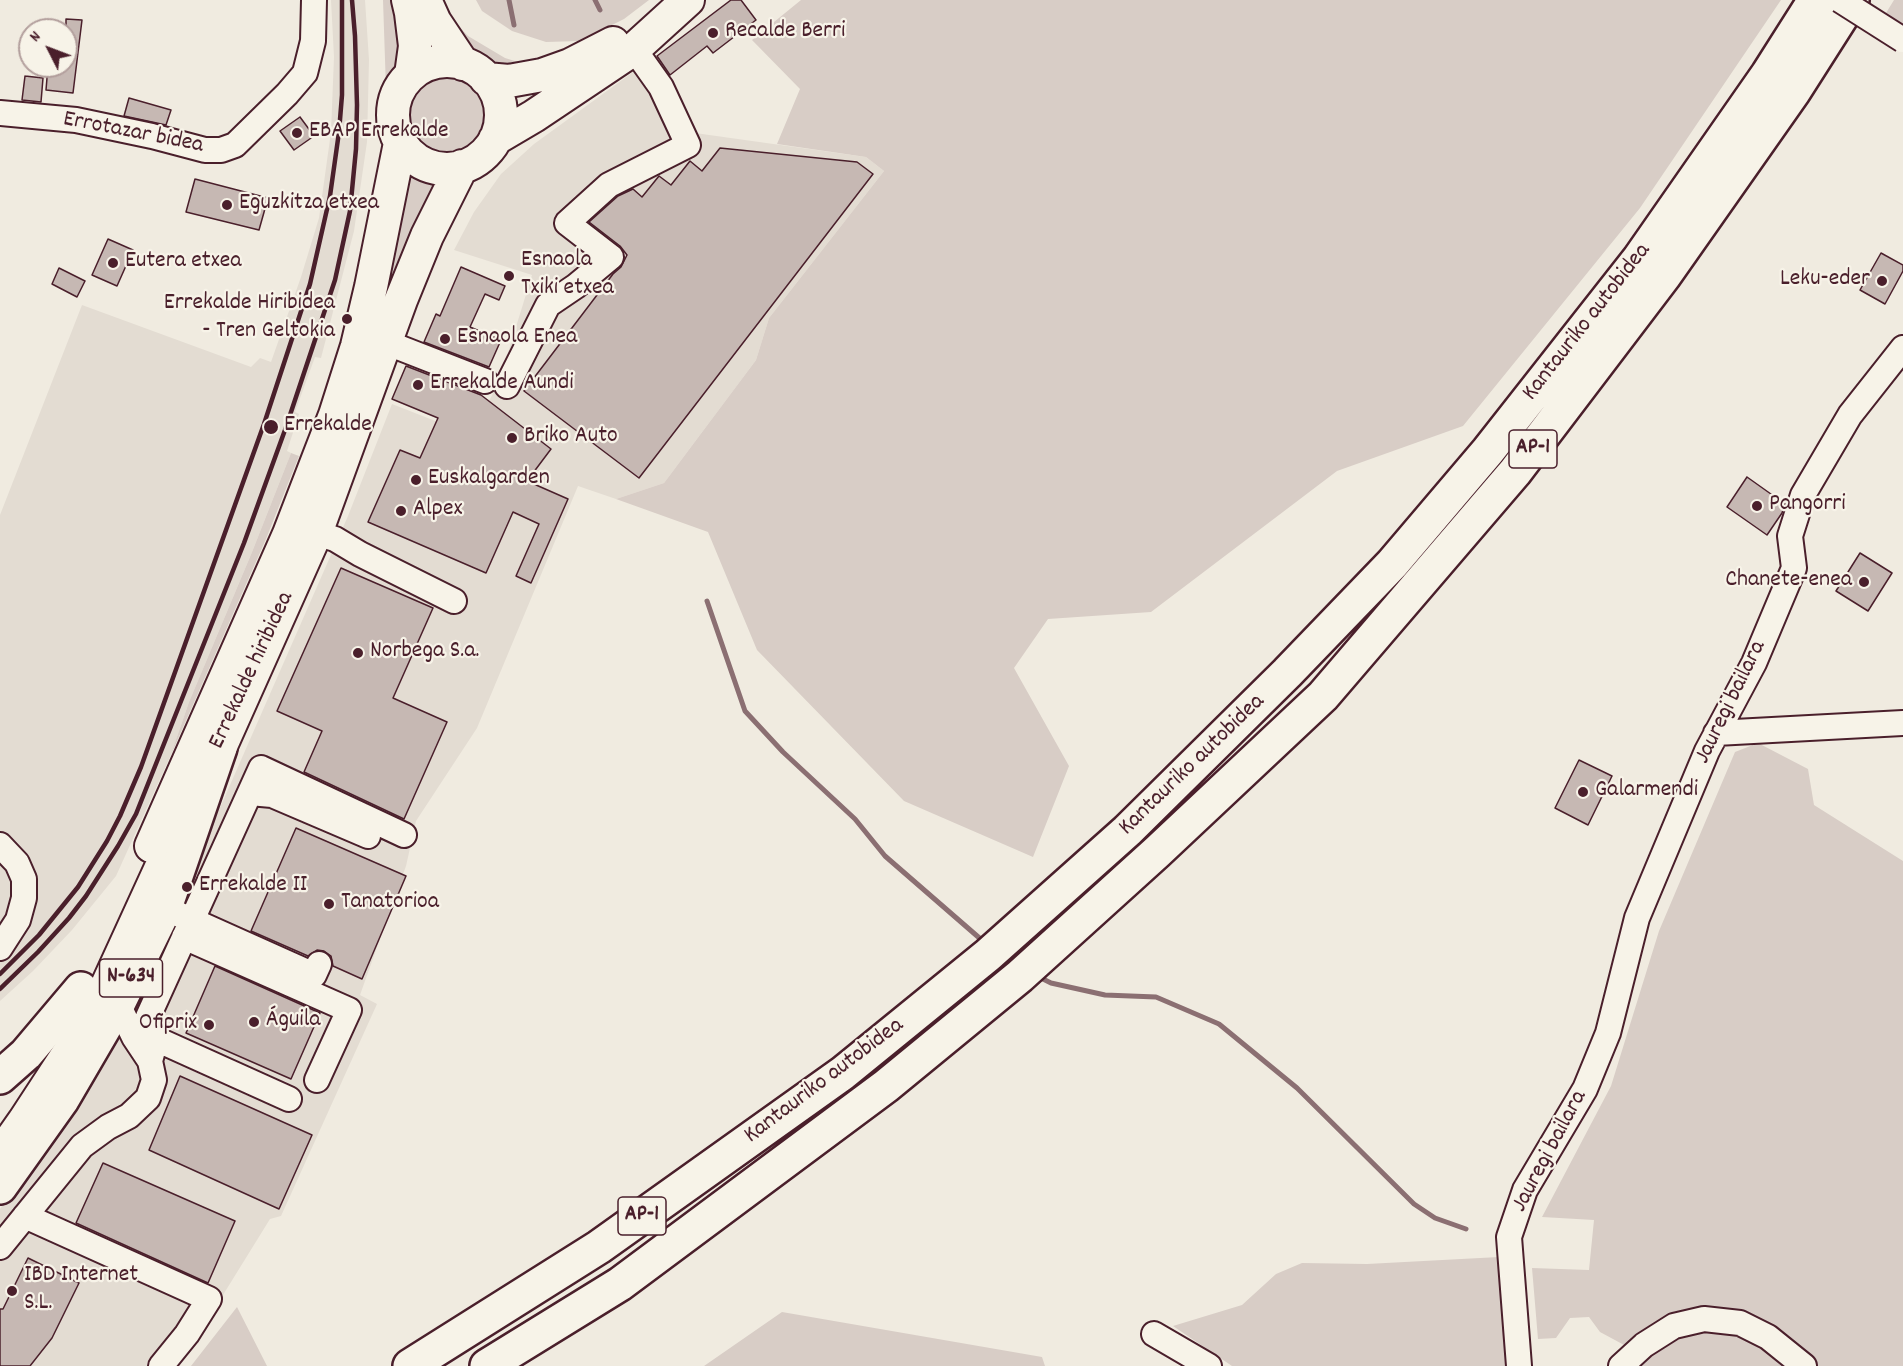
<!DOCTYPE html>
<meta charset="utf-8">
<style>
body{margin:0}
#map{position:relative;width:1903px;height:1366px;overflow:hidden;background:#f0ebe0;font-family:Dekko,sans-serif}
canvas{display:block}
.north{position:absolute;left:18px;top:18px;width:60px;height:60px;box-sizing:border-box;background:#f7f3e8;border:2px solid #b29e9c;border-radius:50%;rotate:312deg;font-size:16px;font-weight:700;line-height:24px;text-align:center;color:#4a1f2b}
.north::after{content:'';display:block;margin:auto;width:21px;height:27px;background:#4a1f2b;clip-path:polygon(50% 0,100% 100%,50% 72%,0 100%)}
</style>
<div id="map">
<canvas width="1903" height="1366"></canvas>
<div class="north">N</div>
</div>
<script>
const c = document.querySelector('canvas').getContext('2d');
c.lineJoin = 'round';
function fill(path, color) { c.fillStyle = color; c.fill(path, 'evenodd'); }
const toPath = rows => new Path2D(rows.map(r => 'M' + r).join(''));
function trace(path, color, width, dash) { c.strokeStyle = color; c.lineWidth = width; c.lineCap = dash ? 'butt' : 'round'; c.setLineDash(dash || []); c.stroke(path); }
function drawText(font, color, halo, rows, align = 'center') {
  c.font = font + ' Dekko,sans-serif'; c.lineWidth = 4.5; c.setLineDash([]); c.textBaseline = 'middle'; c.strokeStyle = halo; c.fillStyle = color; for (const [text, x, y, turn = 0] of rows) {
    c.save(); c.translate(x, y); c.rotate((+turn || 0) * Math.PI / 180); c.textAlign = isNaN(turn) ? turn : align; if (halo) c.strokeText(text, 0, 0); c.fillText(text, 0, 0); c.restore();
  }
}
fill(toPath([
 [331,0,365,0,369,60,367,142,354,231,321,358,315,357,295,412,299,414,287,451,291,453,252,552,189,702,170,757,116,876,72,930,33,971,0,1001,0,515,82,305,251,367,260,358,271,362,301,277,319,218,331,132,334,57],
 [651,59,695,133,866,157,884,171,769,318,756,360,664,483,616,499,578,486,477,728,416,821,406,866,360,995,377,1004,281,1216,270,1219,179,1366,0,1366,0,1209,79,1100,184,890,348,516,392,404,471,435,499,382,532,275,454,250,474,212,501,174,534,144]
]), '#e3dcd2');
fill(toPath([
 [383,0,398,0,400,67,395,72,386,89],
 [476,0,649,0,624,19,580,41,546,42,512,31,482,11],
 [801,0,1781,0,1640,208,1463,426,1337,471,1151,612,1048,619,1014,668,1069,766,1033,857,904,801,757,650,708,532,616,499,664,483,756,360,769,318,884,171,866,157,777,144,800,89,752,40],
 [1894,0,1903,0,1903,25,1886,13],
 [444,4,456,23,468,36,505,58,531,66,498,67,477,55,455,39],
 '407 115a42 42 0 1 1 84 0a42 42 0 1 1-84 0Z',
 [407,171,425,179,438,183,379,317],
 [291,453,299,456,266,539,170,757,189,702,252,552],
 [1758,743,1808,769,1814,805,1903,861,1903,1366,1629,1366,1626,1346,1600,1332,1589,1317,1570,1318,1556,1338,1538,1339,1532,1268,1589,1270,1594,1220,1542,1217,1611,1086,1659,931,1735,752],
 [1499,1257,1511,1366,1232,1366,1173,1326,1242,1305,1276,1274,1302,1263,1367,1264],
 [237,1307,267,1366,191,1366],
 [782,1312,1042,1357,1045,1366,704,1366]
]), '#d8cdc6');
trace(toPath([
 [509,0,514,25],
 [595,0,600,10],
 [707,601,745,711,783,752,855,819,885,856,984,942],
 [1037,976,1051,983,1105,995,1156,997,1219,1024,1297,1088,1414,1204,1435,1218,1466,1229]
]), '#8b6f72', 5);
const building = toPath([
 [731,0,741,0,756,20,713,53,707,46,670,75,657,56,731,0],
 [66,19,82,20,73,93,46,90,48,66,66,66,66,19],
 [25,76,43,78,41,102,22,100,25,76],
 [129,98,171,110,166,125,124,116,129,98],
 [300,117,314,136,294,150,280,131,300,117],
 [720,148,857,162,873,174,639,478,524,391,613,274,621,267,627,255,620,246,589,222,618,196,633,189,642,197,659,176,671,185,690,161,702,171,720,148],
 [195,179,268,198,259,230,186,212,195,179],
 [108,239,133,250,117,286,92,275,108,239],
 [1881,253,1903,265,1903,271,1885,304,1860,290,1881,253],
 [461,267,505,286,499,300,485,294,470,327,501,340,489,367,424,342,436,314,440,316,461,267],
 [59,268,85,281,77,297,52,284,59,268],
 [406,366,481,395,551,449,527,481,568,499,531,583,516,576,539,524,513,512,486,573,368,522,400,450,420,458,438,418,392,399,406,366],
 [1747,477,1785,504,1782,513,1767,535,1727,507,1747,477],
 [1860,553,1892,573,1868,611,1836,591,1860,553],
 [341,568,433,608,393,698,447,722,404,819,304,772,322,731,277,711,341,568],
 [1579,760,1612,776,1588,825,1555,808,1579,760],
 [296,828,406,876,362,979,333,966,331,956,324,951,317,950,308,956,251,931,296,828],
 [215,966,320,1013,291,1079,186,1033,215,966],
 [180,1076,312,1135,279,1209,149,1150,180,1076],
 [103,1163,235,1221,208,1283,76,1223,103,1163],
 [28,1258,79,1283,52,1338,30,1366,0,1366,0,1309,3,1309,28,1258]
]);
fill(building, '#c6b8b3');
trace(building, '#4a1f2b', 1.5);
const minor = toPath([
 [0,113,76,120,152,136,205,150,221,150,235,145,287,94,305,73,313,41,314,0],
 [385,342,485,381],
 [507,386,548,305,576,286,611,257,567,223,609,185,688,145,661,87,634,49],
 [316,533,335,539,360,554,454,601],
 [1716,733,1903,723],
 [250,793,272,795,368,836],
 [0,845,17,863,24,879,24,898,18,920,0,948],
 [178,914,314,975,319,964],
 [184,937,349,1010,317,1080],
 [156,1039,289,1099],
 [150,1061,156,1039,148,1017,261,768,404,835],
 [25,1216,209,1299,187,1334,161,1366],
 [0,1247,82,1146,108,1127,129,1116,148,1098,154,1080,150,1061,134,1037,118,1004,111,1013],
 [1154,1334,1209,1366],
 [1519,1366,1509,1237,1525,1190,1585,1089,1608,1033,1637,918,1707,751,1754,663,1794,568,1790,536,1803,495,1850,415,1903,348],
 [1621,1366,1644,1345,1674,1326,1704,1319,1740,1323,1768,1337,1804,1366]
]);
const major = toPath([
 [408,0,411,13,415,46,411,75],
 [425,0,435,22,463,64],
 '393 115a54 54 0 1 1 108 0a54 54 0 1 1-108 0Z',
 [486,79,509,81,542,75,570,65,613,43],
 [495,139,534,116,634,49,688,0],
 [207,770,220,748,316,533,401,300,427,236,462,166],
 [151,846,289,534,335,415,357,346,371,287,400,143],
 [0,1155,24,1121,75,1043,104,992,180,826]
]);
const highway = toPath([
 [0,1077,26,1054,81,989],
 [0,1187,62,1100,118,1004,165,908,220,748],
 [410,1366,599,1247,843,1073,988,955,1127,831,1287,673,1392,564,1488,451,1639,259,1768,74,1815,0],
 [487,1366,620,1284,886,1086,1020,976,1157,852,1323,696,1515,472,1664,276,1794,91,1852,0]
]);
trace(minor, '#4a1f2b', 28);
trace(major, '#4a1f2b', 36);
trace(highway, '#4a1f2b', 38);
trace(minor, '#f7f3e8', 24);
trace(major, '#f7f3e8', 32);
trace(highway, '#f7f3e8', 33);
trace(toPath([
 [0,974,39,935,78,887,107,841,120,816,141,767,264,424,310,284,330,196,339,132,342,95,342,0],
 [0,989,38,952,69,918,86,896,118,846,136,814,244,543,285,430,335,280,350,211,356,149,357,105,355,36,352,0]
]), '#4a1f2b', 4.5);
const minorBridge = toPath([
 [1840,0,1903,40]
]);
trace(minorBridge, '#4a1f2b', 28, []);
trace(minorBridge, '#f7f3e8', 24);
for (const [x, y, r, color] of [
 [713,33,6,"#4a1f2b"],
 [297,133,6,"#4a1f2b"],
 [227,205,6,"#4a1f2b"],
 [113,263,6,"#4a1f2b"],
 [509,276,6,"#4a1f2b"],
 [1882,281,6,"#4a1f2b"],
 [347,319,6,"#4a1f2b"],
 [445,339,6,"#4a1f2b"],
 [418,385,6,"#4a1f2b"],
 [271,427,8,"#4a1f2b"],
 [512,438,6,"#4a1f2b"],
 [416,480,6,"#4a1f2b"],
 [1757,506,6,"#4a1f2b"],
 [401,511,6,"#4a1f2b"],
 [1864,582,6,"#4a1f2b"],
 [358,653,6,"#4a1f2b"],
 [1583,792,6,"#4a1f2b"],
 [187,887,6,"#4a1f2b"],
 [329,904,6,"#4a1f2b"],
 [254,1022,6,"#4a1f2b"],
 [209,1025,6,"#4a1f2b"],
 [12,1291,6,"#4a1f2b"]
]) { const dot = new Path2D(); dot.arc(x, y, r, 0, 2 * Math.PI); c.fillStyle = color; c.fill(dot); trace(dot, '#f7f3e8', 2); }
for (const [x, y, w] of [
 [1533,449,48],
 [131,978,63],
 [642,1216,48]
]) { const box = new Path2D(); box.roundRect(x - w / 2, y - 19, w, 38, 4.5); c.fillStyle = '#f7f3e8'; c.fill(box); trace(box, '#4a1f2b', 1.5); }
drawText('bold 22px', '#4a1f2b', null, [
 ["AP-1",1533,449],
 ["N-634",131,978],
 ["AP-1",642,1216]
]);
drawText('24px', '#4a1f2b', '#f7f3e8', [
 ["Recalde Berri",725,33],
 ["EBAP Errekalde",309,133],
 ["Eguzkitza etxea",239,205],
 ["Esnaola",521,262],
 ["Txiki etxea",521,290],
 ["Eutera etxea",125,263],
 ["Leku-eder",1870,281,"right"],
 ["Errekalde Hiribidea",335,305,"right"],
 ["- Tren Geltokia",335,333,"right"],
 ["Esnaola Enea",457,339],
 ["Errekalde Aundi",430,385],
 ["Errekalde",284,427],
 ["Briko Auto",524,438],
 ["Euskalgarden",428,480],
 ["Pangorri",1769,506],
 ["Alpex",413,511],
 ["Chanete-enea",1852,582,"right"],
 ["Norbega S.a.",370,653],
 ["Galarmendi",1595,792],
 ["Errekalde II",199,887],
 ["Tanatorioa",341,904],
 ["Águila",266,1022],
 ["Ofiprix",197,1025,"right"],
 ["IBD Internet",24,1277],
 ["S.L.",24,1305]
], 'left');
drawText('24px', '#4a1f2b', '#f7f3e8', [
 ["Errotazar bidea",133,134,11],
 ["Kantauriko autobidea",1588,323,-52],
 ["Errekalde hiribidea",253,671,-65],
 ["Jauregi bailara",1732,703,-64],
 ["Kantauriko autobidea",1193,766,-44],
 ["Kantauriko autobidea",825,1082,-37],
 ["Jauregi bailara",1551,1152,-62]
]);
</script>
